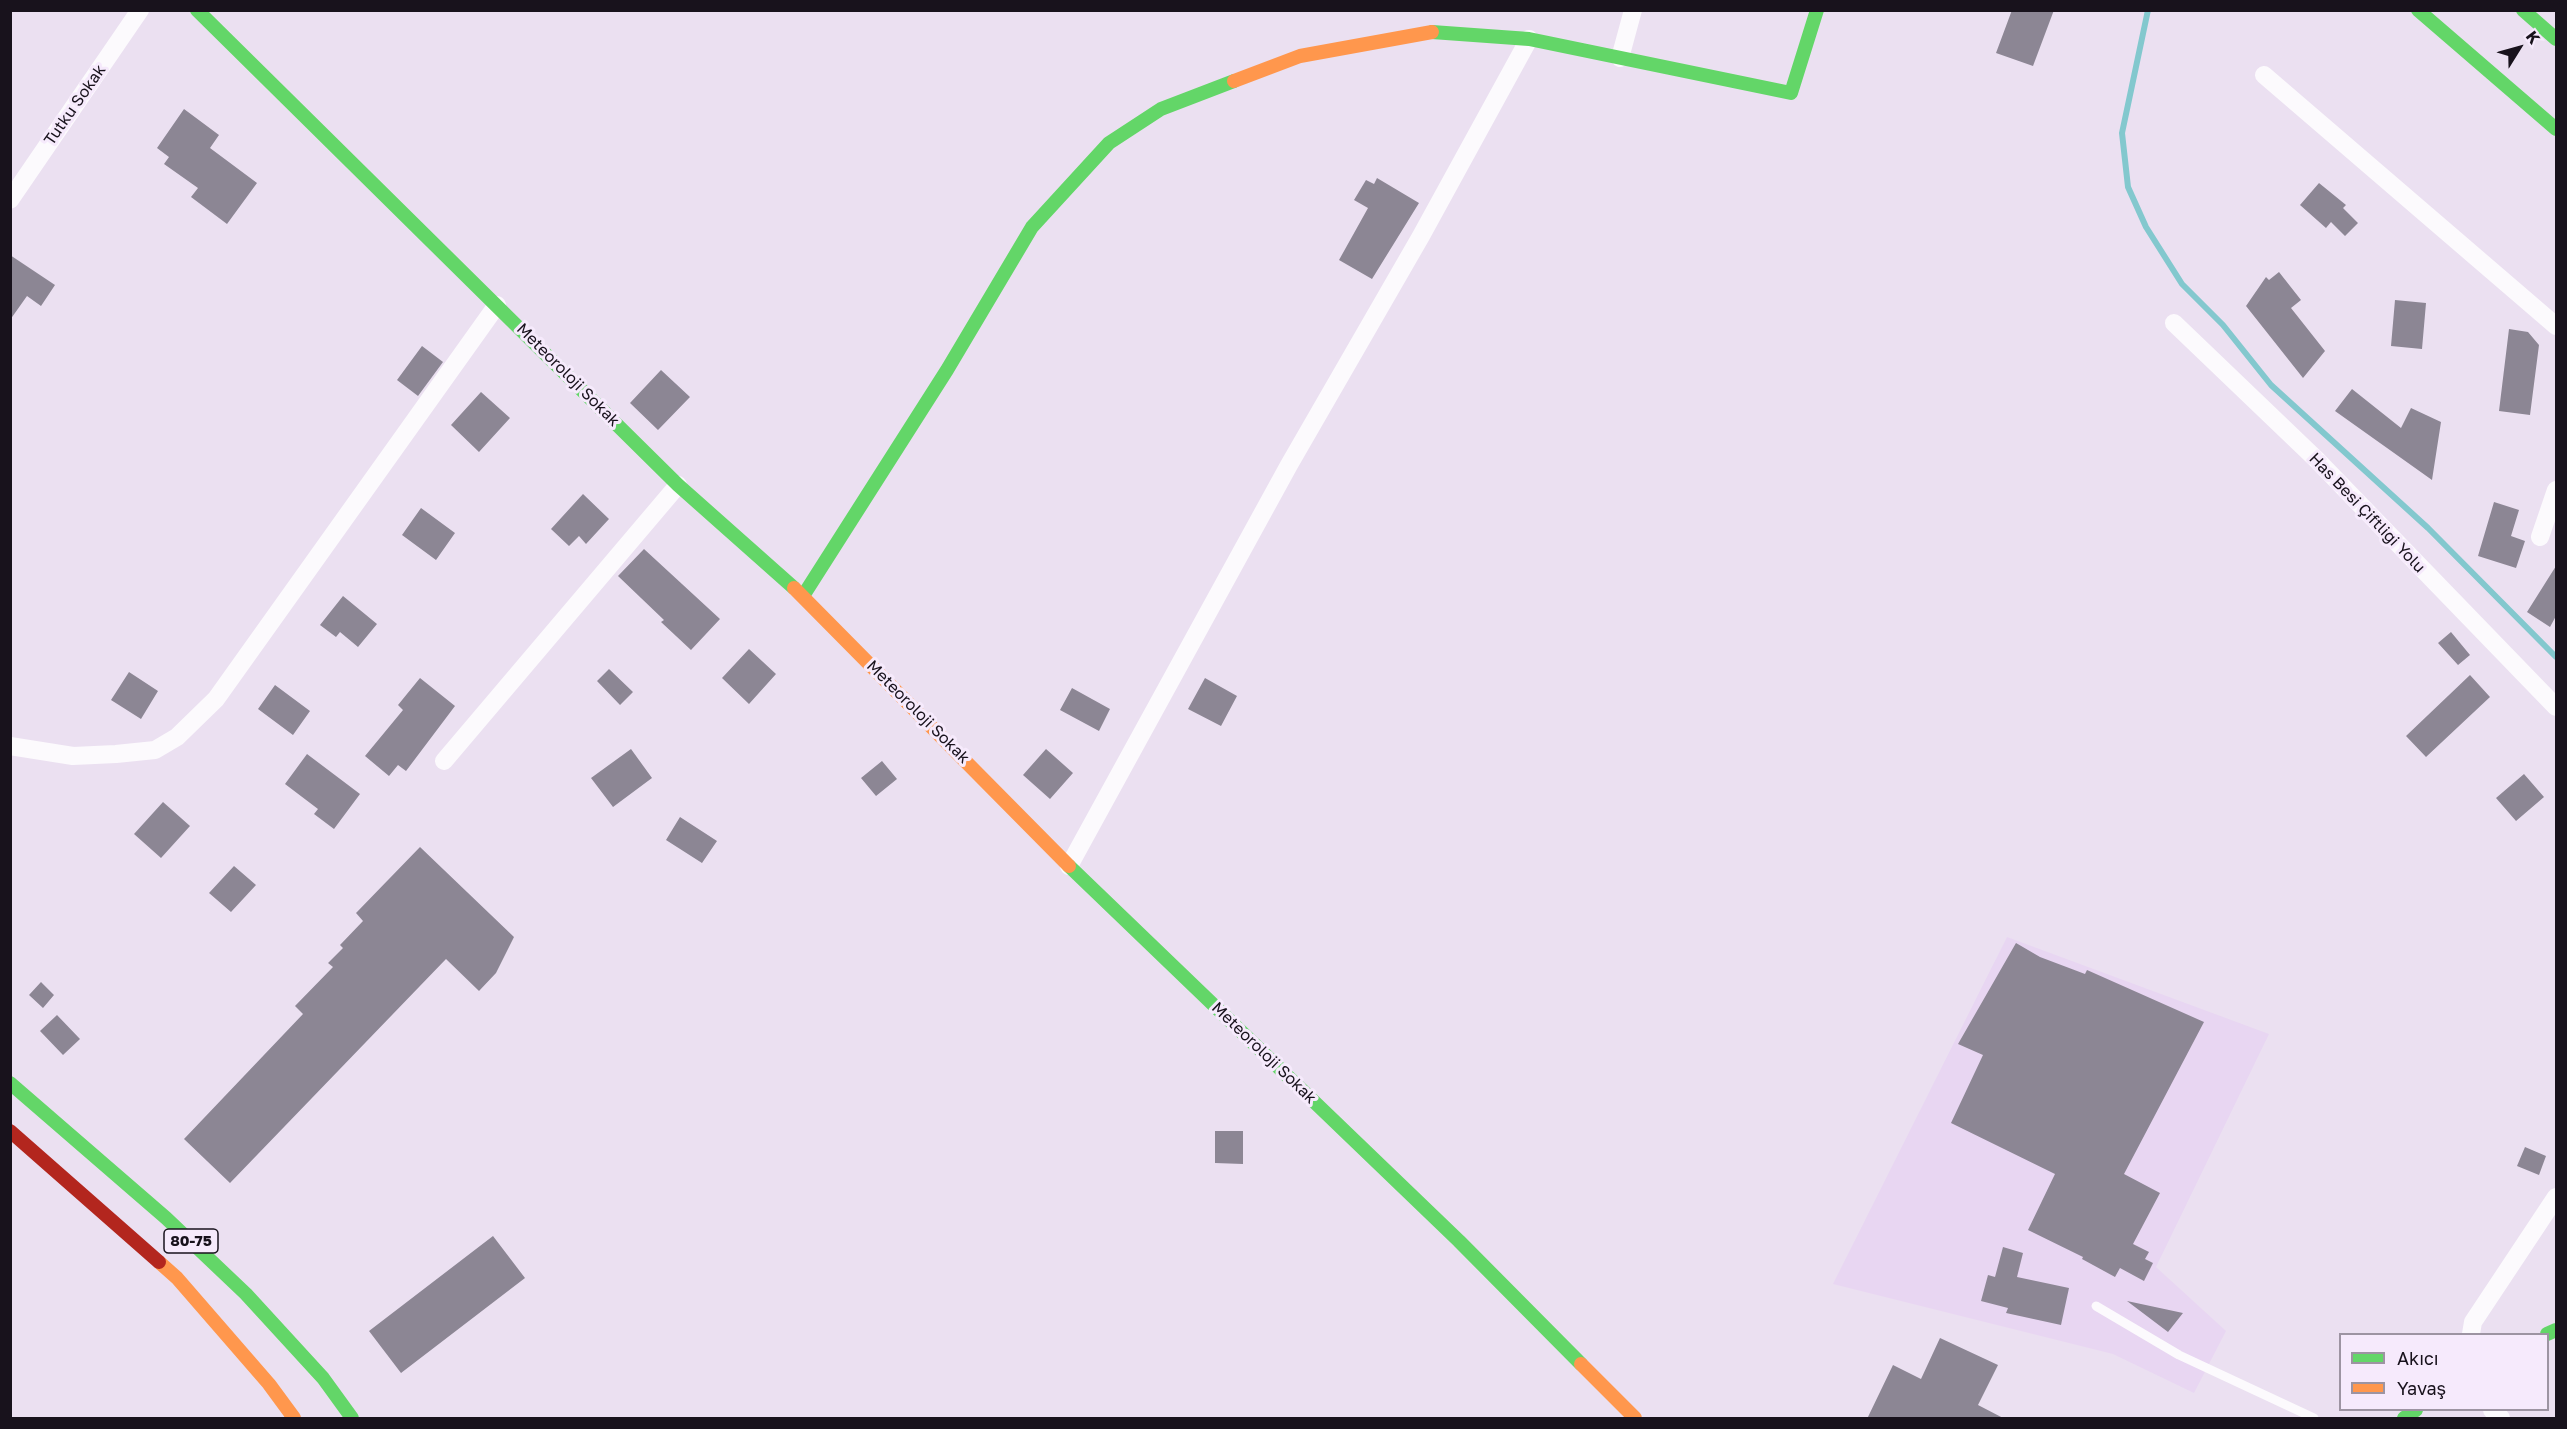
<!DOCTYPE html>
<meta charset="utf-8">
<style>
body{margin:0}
#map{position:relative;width:2567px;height:1429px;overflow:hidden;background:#ebe0f1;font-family:"Golos Text",sans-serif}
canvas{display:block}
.frame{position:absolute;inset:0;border:12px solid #18121c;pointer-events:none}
.legend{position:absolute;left:2339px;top:1333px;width:210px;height:78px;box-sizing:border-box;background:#f6eafc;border:2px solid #9d94a2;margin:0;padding:8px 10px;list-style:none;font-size:18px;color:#18121c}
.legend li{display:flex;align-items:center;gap:12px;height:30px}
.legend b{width:30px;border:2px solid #9d94a2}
.north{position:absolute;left:2489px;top:18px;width:60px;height:60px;-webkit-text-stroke:4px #f6eafc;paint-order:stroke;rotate:53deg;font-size:16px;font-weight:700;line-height:24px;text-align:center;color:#18121c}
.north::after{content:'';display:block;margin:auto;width:21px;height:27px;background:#18121c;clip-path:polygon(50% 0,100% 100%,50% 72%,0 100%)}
</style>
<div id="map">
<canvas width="2567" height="1429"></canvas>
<div class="frame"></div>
<ul class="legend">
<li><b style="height:8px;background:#63d668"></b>Akıcı</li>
<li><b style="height:8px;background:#ff974d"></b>Yavaş</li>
</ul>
<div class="north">K</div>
</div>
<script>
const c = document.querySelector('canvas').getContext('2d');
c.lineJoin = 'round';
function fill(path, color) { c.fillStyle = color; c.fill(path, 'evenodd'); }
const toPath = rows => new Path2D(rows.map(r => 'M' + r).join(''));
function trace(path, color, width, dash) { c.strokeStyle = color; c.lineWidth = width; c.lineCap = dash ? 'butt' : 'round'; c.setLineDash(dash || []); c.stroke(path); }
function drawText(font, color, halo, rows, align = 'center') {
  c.font = font + ' "Golos Text",sans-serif'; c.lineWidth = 6; c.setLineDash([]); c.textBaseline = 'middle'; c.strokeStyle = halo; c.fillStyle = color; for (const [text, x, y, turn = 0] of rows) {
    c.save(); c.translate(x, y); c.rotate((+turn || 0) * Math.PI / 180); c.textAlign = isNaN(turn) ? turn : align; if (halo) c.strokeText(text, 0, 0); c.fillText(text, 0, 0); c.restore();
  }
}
fill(toPath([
 [2007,937,2269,1034,2156,1267,2226,1331,2194,1393,2113,1354,1833,1284]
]), '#e8d6f2');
trace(toPath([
 [2148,10,2122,133,2128,187,2146,227,2182,284,2223,325,2271,385,2428,528,2556,657]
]), '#83c8ce', 6);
fill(toPath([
 [2012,10,2054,10,2033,66,1996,53],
 [184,109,219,135,210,148,257,183,227,224,191,197,198,188,164,164,169,157,157,148],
 [1377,178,1419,203,1372,279,1339,260,1368,208,1354,200,1366,180,1374,184],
 [2319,183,2346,205,2343,208,2358,223,2345,236,2331,222,2326,228,2300,205],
 [10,255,55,285,41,306,27,296,10,320],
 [2279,272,2301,300,2291,308,2325,351,2303,378,2246,306,2266,277,2269,280],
 [2395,300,2426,303,2422,349,2391,346],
 [2509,329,2528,332,2539,345,2530,415,2499,411],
 [422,346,443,362,418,396,397,380],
 [661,370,690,397,658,430,630,403],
 [2352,389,2401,428,2411,408,2441,422,2432,480,2335,411],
 [481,392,510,418,479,452,451,425],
 [583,494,609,519,586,544,579,536,569,546,551,529],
 [2494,502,2519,510,2511,536,2525,541,2516,568,2478,556],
 [421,508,455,533,436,560,402,535],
 [644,549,720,619,691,650,661,622,664,620,618,576],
 [2556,566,2556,616,2550,627,2527,612],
 [343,596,377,624,358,647,340,632,336,637,320,625],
 [2451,632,2470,655,2458,665,2438,643],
 [749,649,776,674,749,704,722,678],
 [609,669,633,692,620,705,597,681],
 [129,672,158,691,141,719,111,700],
 [2470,675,2490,697,2426,757,2406,736],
 [420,678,455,706,406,771,398,765,389,776,365,756,403,710,398,705],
 [1205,678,1237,696,1221,726,1188,709],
 [275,685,310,711,293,735,258,709],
 [1072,688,1110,709,1099,731,1060,710],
 [631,749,652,778,613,807,591,778],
 [1046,749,1073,773,1050,799,1023,775],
 [307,754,360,794,334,829,314,814,318,809,285,784],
 [882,761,897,779,876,796,861,778],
 [2524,774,2544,797,2516,821,2496,798],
 [163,802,190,826,161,858,134,834],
 [680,817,717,841,702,863,666,840],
 [420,847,514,937,496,973,479,991,446,959,230,1183,184,1139,303,1014,295,1006,333,967,328,963,343,948,340,945,363,921,356,913],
 [234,866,256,885,231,912,209,893],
 [2016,943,2040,957,2085,974,2087,970,2204,1022,2124,1174,2160,1193,2133,1244,2149,1252,2145,1259,2153,1263,2144,1281,2120,1268,2115,1277,2082,1259,2083,1257,2028,1230,2055,1174,1951,1123,1983,1055,1958,1044],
 [41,982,54,995,43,1008,29,995],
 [57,1015,80,1039,63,1055,40,1031],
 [1215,1131,1243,1131,1243,1164,1215,1163],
 [2525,1147,2546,1156,2539,1175,2517,1166],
 [493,1236,525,1278,401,1373,369,1331],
 [2003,1247,2023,1253,2017,1277,2069,1288,2061,1325,2006,1313,2008,1308,1981,1301,1988,1275,1995,1277],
 [2127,1301,2183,1313,2168,1332],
 [1940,1338,1998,1365,1978,1405,2005,1419,1867,1419,1893,1365,1921,1379]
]), '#8c8694');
trace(toPath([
 [2096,1306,2179,1355,2314,1418]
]), '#fcfafd', 9);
trace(toPath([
 [1620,58,1633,10],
 [2264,75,2556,326],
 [10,200,140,10],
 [2174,323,2317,460,2556,707],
 [2540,537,2556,490],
 [10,746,73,756,116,754,155,750,177,737,216,699,497,305],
 [444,761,678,485],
 [1069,866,1289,465,1421,236,1529,39],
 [2471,1334,2473,1322,2556,1197],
 [2492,1410,2501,1418]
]), '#fcfafd', 18);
trace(toPath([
 [197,10,678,485,794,588],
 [2418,10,2556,129],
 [2523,10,2556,39],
 [1432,32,1529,39,1791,93,1817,10],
 [803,596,947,370,1032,227,1109,143,1161,109,1234,81],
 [1069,866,1459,1241,1581,1364],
 [10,1083,166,1218,246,1294,323,1378,352,1418],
 [2547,1334,2556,1330],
 [2404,1418,2416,1410]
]), '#63d668', 14);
trace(toPath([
 [1234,81,1300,56,1432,32],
 [794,588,1069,866],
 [159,1262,177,1278,269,1384,294,1418],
 [1581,1364,1635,1418]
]), '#ff974d', 14);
trace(toPath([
 [10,1131,159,1262]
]), '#b3261e', 14);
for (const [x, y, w] of [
 [191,1241,54]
]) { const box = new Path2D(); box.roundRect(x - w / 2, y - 12, w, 24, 4.5); c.fillStyle = '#f6eafc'; c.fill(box); trace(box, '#18121c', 1.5); }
drawText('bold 15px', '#18121c', null, [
 ["80-75",191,1241]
]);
drawText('16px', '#18121c', '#f6eafc', [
 ["Tutku Sokak",75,105,-55],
 ["Meteoroloji Sokak",568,375,45],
 ["Has Besi Çiftliği Yolu",2367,513,46],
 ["Meteoroloji Sokak",918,712,45],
 ["Meteoroloji Sokak",1264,1053,44]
]);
</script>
